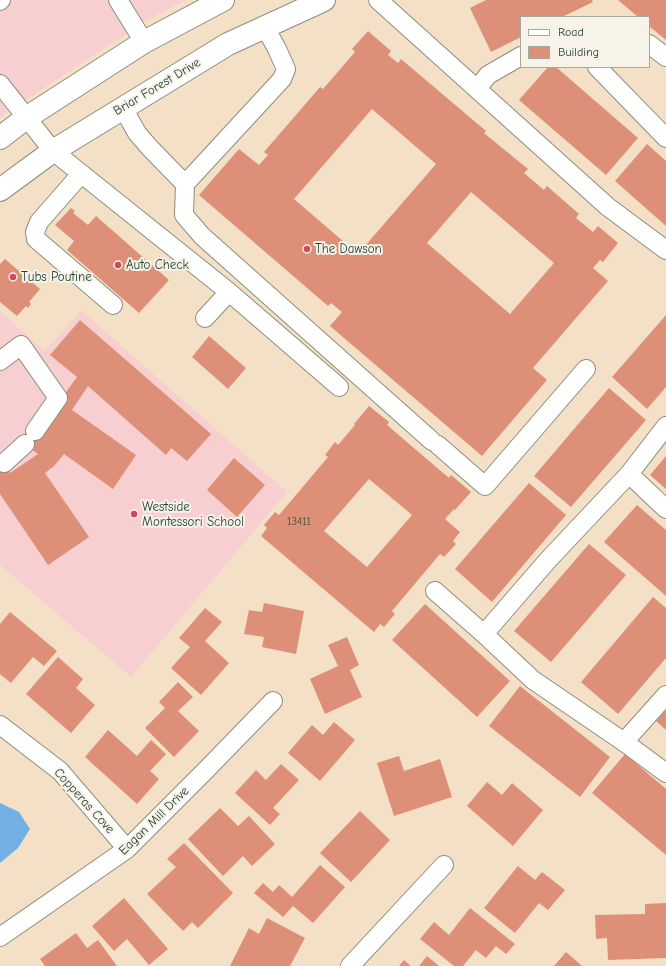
<!DOCTYPE html>
<style>
body{margin:0}
#map{position:relative;width:666px;height:966px;overflow:hidden;background:#f4e0c7;font-family:"Comic Neue",sans-serif}
canvas{display:block}
.legend{position:absolute;left:520px;top:16px;width:130px;height:52px;box-sizing:border-box;background:#f7f3e8;border:1px solid #a1aaa0;margin:0;padding:5px 7px;list-style:none;font-size:12px;color:#1f3d34}
.legend li{display:flex;align-items:center;gap:8px;height:20px}
.legend b{width:20px;border:1px solid #a1aaa0}
</style>
<div id="map">
<canvas width="666" height="966"></canvas>
<ul class="legend">
<li><b style="height:5px;background:#fff"></b>Road</li>
<li><b style="height:11px;background:#de8f77"></b>Building</li>
</ul>
</div>
<script>
const c = document.querySelector('canvas').getContext('2d');
c.lineJoin = 'round';
function fill(path, color) { c.fillStyle = color; c.fill(path, 'evenodd'); }
const toPath = rows => new Path2D(rows.map(r => 'M' + r).join(''));
function trace(path, color, width, dash) { c.strokeStyle = color; c.lineWidth = width; c.lineCap = dash ? 'butt' : 'round'; c.setLineDash(dash || []); c.stroke(path); }
function drawText(font, color, halo, rows, align = 'center') {
  c.font = font + ' "Comic Neue",sans-serif'; c.lineWidth = 4; c.setLineDash([]); c.textBaseline = 'middle'; c.strokeStyle = halo; c.fillStyle = color; for (const [text, x, y, turn = 0] of rows) {
    c.save(); c.translate(x, y); c.rotate((+turn || 0) * Math.PI / 180); c.textAlign = isNaN(turn) ? turn : align; if (halo) c.strokeText(text, 0, 0); c.fillText(text, 0, 0); c.restore();
  }
}
fill(toPath([
 [0,0,186,0,147,20,0,117],
 [81,310,287,492,131,677,0,565,0,311,45,352]
]), '#f7cfd0');
fill(toPath([
 [0,803,19,812,30,829,18,848,0,863]
]), '#71afe4');
fill(toPath([
 [486,0,592,0,593,2,562,17,521,17,521,37,491,52,470,8],
 [618,0,666,0,666,40,649,26,649,17,638,17],
 [368,31,391,51,388,55,398,63,401,59,486,131,484,133,528,169,524,173,544,190,547,186,579,214,576,218,593,232,598,226,618,243,603,262,600,260,593,268,608,281,533,368,547,380,482,456,330,326,342,312,331,303,328,306,199,195,239,149,259,165,268,155,264,152,320,87,323,89,355,52,352,49],
 [372,109,436,164,358,254,294,199],
 [471,192,554,263,510,314,427,243],
 [548,67,556,67,638,138,606,175,519,100],
 [647,144,666,161,666,226,615,181],
 [71,208,75,211,73,213,88,225,96,216,169,280,139,313,67,250,74,241,55,225],
 [5,259,40,289,29,302,31,304,28,308,26,306,17,316,0,302,0,264],
 [666,315,666,387,647,409,612,377],
 [80,320,211,434,187,461,171,448,166,455,88,386,72,410,136,455,113,489,64,454,54,466,45,473,89,537,48,565,0,494,0,457,10,473,38,454,20,441,30,427,37,432,77,377,50,355],
 [209,336,246,368,228,389,192,357],
 [609,388,646,420,571,507,534,476],
 [369,406,389,422,387,425,449,478,451,475,471,492,455,510,454,509,445,519,460,532,453,541,456,544,444,557,440,554,392,611,395,614,384,627,380,624,374,632,261,536,267,528,264,525,275,512,279,515,328,457,325,455,335,442,338,445,355,425,354,424],
 [369,479,412,515,367,567,324,531],
 [666,456,666,489,650,475],
 [234,458,265,485,237,517,207,490],
 [529,483,566,515,492,602,455,569],
 [637,505,666,530,666,596,604,542],
 [589,544,626,575,551,662,514,631],
 [653,597,666,608,666,658,618,714,581,682],
 [264,603,304,611,296,654,262,647,264,637,244,634,249,610,262,612],
 [425,604,510,681,477,717,392,640],
 [205,608,222,622,205,641,229,663,201,695,171,668,190,647,179,638],
 [10,612,57,651,44,666,33,657,11,683,0,674,0,624],
 [347,637,359,665,350,670,362,697,325,714,310,679,338,666,328,645],
 [58,657,83,679,76,688,95,705,71,733,26,694],
 [178,682,193,697,178,711,199,731,174,757,145,728,165,708,159,702],
 [520,686,610,757,580,797,489,726],
 [666,710,666,730,656,721],
 [334,722,355,740,320,781,288,753,312,725,323,735],
 [108,730,137,756,151,740,166,754,150,771,159,779,137,804,85,757],
 [625,754,666,789,666,855,592,793],
 [399,756,404,771,440,759,452,797,394,816,377,763],
 [281,764,299,780,273,808,280,814,270,825,235,793,256,770,266,780],
 [487,782,502,795,512,783,543,810,513,846,467,806],
 [220,808,238,826,249,816,275,844,252,866,243,856,223,876,188,839],
 [360,811,390,840,351,882,320,853],
 [184,843,233,893,198,928,192,922,183,931,147,894,176,867,167,859],
 [320,865,345,887,313,923,293,906,283,917,254,893,263,883,273,892,279,885,292,897],
 [518,866,535,880,542,872,565,890,548,910,539,903,515,933,484,908],
 [124,898,168,949,149,965,127,939,114,951,92,926],
 [666,903,666,958,608,960,607,938,596,939,595,915,645,914,645,904],
 [470,908,515,944,506,954,496,946,486,958,476,950,463,966,454,966,420,939,434,922,449,935],
 [267,918,305,938,290,966,230,966,249,928,259,934],
 [76,933,87,948,98,940,117,966,45,966,40,959],
 [566,952,582,966,554,966],
 [427,956,439,966,419,966],
 [404,960,411,966,399,966]
]), '#de8f77');
const minor = toPath([
 [118,0,144,42],
 [378,0,608,207,666,250],
 [0,1,1,0],
 [265,27,277,49,286,69,282,79,185,184,184,215,202,236,432,441],
 [649,44,666,57],
 [597,67,666,138],
 [0,84,53,151,229,292,339,387],
 [477,89,488,75,521,56],
 [123,108,137,133,149,147,185,184],
 [81,174,39,222,35,232,36,239,113,305],
 [205,318,229,292],
 [0,361,21,345,58,398,35,431],
 [438,445,485,486,586,369],
 [4,463,25,444],
 [629,474,666,509],
 [435,591,484,634,533,680,624,742,666,773],
 [484,634,548,560,629,474,666,426],
 [0,725,60,771,127,849],
 [624,742,666,695],
 [0,937,127,849,206,770,273,701],
 [350,966,444,865]
]);
const major = toPath([
 [0,138,26,118,144,42,223,0],
 [0,190,53,151,228,44,324,0]
]);
trace(minor, '#8a8e7e', 20);
trace(major, '#8a8e7e', 24);
trace(minor, '#fff', 18);
trace(major, '#fff', 22);
for (const [x, y, r, color] of [
 [307,249,4,"#d1495b"],
 [118,265,4,"#d1495b"],
 [13,277,4,"#d1495b"],
 [134,514,4,"#d1495b"]
]) { const dot = new Path2D(); dot.arc(x, y, r, 0, 2 * Math.PI); c.fillStyle = color; c.fill(dot); trace(dot, '#f7f3e8', 1.5); }
drawText('11px', '#4f5245', null, [
 ["13411",299,522]
]);
drawText('13px', '#1f3d34', '#f7f3e8', [
 ["Briar Forest Drive",157,87,-31],
 ["Copperas Cove",84,801,48],
 ["Eagan Mill Drive",154,821,-44]
]);
drawText('13px', '#1f3d34', '#f7f3e8', [
 ["The Dawson",315,249],
 ["Auto Check",126,265],
 ["Tubs Poutine",21,277],
 ["Westside",142,507],
 ["Montessori School",142,522]
], 'left');
</script>
